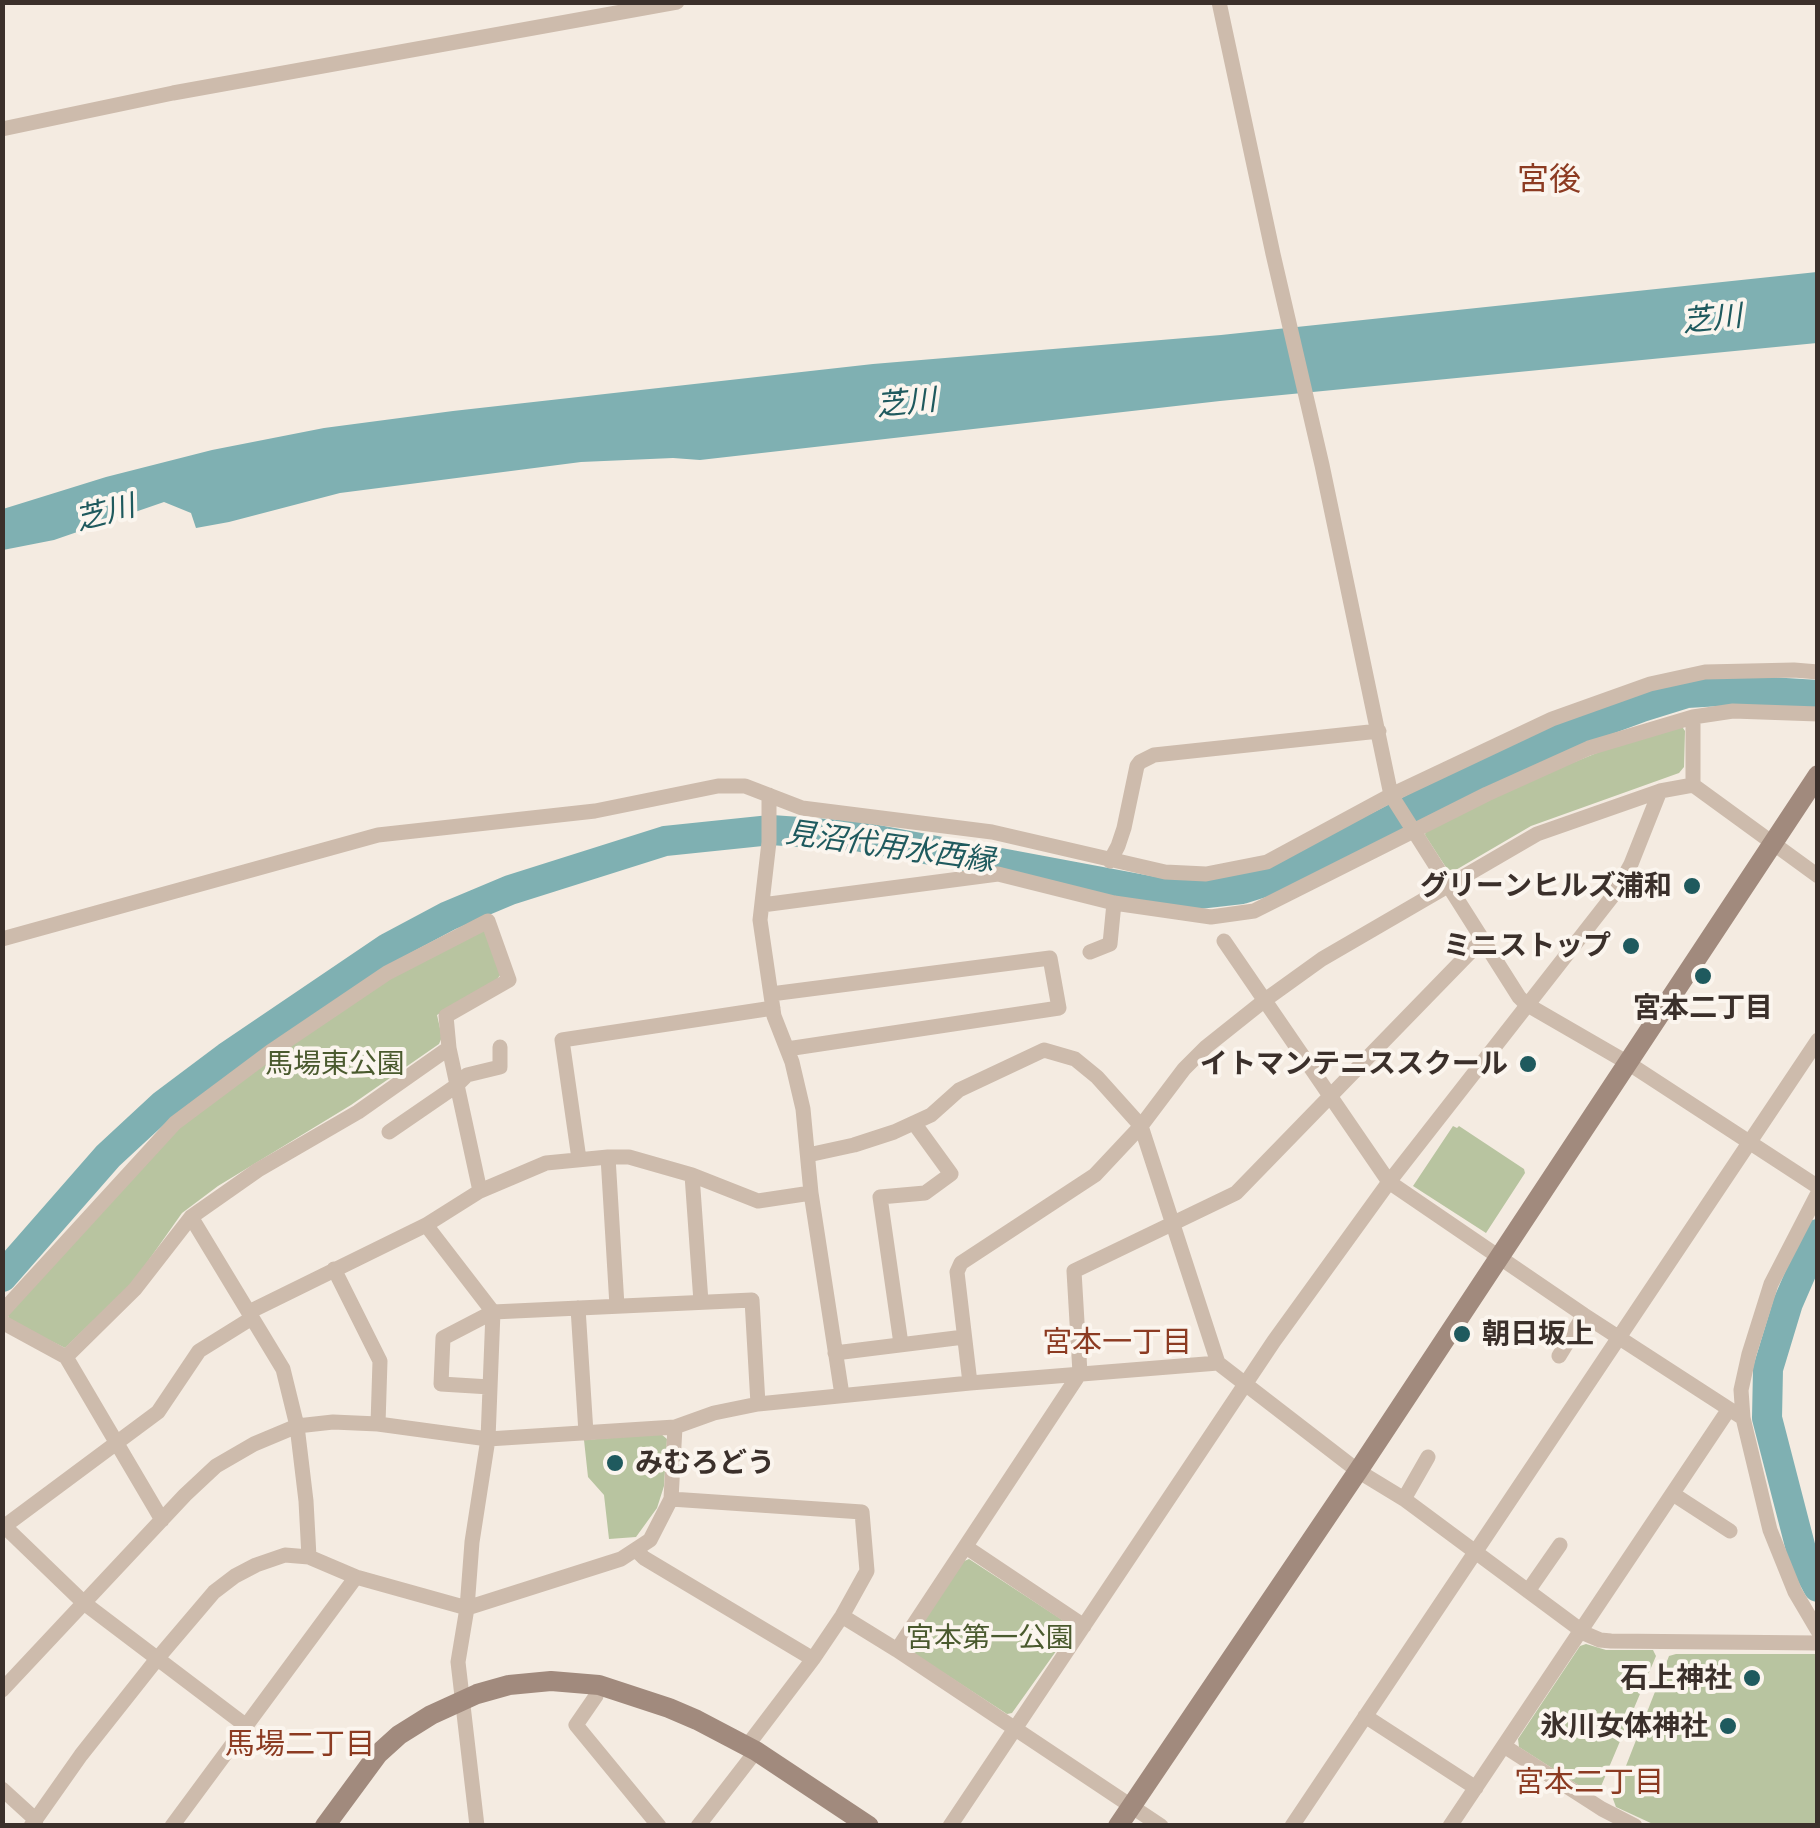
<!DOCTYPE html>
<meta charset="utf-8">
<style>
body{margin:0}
#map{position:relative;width:1820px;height:1828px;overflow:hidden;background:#f4ebe1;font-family:"Asap Condensed",sans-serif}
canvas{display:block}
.frame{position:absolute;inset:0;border:5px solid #3b302b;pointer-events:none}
</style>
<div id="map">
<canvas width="1820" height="1828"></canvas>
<div class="frame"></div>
</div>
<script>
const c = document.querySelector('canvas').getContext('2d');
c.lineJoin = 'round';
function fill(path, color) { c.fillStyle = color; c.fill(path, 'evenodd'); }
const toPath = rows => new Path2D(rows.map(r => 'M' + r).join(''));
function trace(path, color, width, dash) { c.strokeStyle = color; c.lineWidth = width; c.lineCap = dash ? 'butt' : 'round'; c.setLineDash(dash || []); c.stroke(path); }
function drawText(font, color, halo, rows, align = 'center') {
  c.font = font + ' "Asap Condensed","Noto Sans JP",sans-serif'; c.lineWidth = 8; c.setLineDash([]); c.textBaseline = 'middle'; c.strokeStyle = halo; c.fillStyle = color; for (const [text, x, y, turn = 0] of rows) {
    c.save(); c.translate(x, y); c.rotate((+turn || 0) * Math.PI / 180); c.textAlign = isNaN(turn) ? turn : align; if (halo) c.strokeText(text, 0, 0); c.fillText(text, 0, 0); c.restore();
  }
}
fill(toPath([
 [1681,725,1685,731,1684,767,1679,773,1531,826,1454,871,1447,869,1425,835,1426,828,1488,797,1614,746],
 [484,926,502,973,497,979,437,1015,442,1037,439,1044,351,1105,218,1186,182,1213,134,1281,65,1348,9,1320,7,1311,182,1123,254,1067,407,965],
 [1453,1126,1457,1128,1459,1126,1524,1169,1525,1173,1486,1233,1413,1186],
 [661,1434,667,1439,664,1486,657,1508,636,1537,609,1539,604,1495,588,1477,584,1440],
 [969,1559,1067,1623,1069,1633,1012,1713,1007,1714,910,1651,909,1642,962,1562],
 [1586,1644,1606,1650,1653,1650,1656,1656,1599,1791,1591,1793,1519,1747,1518,1739,1580,1646],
 [1676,1654,1815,1654,1817,1656,1817,1825,1655,1825,1616,1807,1613,1799,1669,1656]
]), '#b8c4a0');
fill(toPath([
 [1817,272,1817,343,1220,401,700,460,673,458,581,462,340,493,229,522,196,528,191,513,164,502,54,540,3,550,3,509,106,477,212,450,324,428,453,411,873,364,1221,335]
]), '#7fb0b2');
trace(toPath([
 [1818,1234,1788,1303,1768,1369,1767,1418,1804,1561,1818,1587],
 [2,1277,108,1156,163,1105,227,1057,388,948,448,916,510,890,665,841,771,830,856,836,1155,892,1198,894,1242,889,1280,877,1481,774,1561,737,1642,707,1687,693,1736,690,1818,695]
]), '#7fb0b2', 30);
trace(toPath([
 [1219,2,1273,254,1322,465,1391,795,1519,997,1526,1004,1628,1063,1818,1187],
 [2,129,173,93,677,2],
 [1693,785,1693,717],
 [769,795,769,842,760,920,774,1016,792,1062,803,1109,811,1193,842,1395],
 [1110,861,1118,846,1124,828,1137,766,1140,762,1154,755,1379,731],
 [762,905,998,874,1114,903,1211,917,1254,911,1487,794,1589,748,1693,717,1733,711,1818,714],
 [2,939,378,835,595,811,718,786,745,786,802,808,992,832,1165,872,1206,874,1267,862,1391,795,1552,719,1650,684,1705,672,1794,670,1818,672],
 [1224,941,1389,1182,1584,1315,1743,1418],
 [1090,952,1110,944,1114,903],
 [771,994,1050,958,1059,1008,787,1049],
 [389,1132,456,1086,467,1075,500,1067,500,1047],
 [808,1155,854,1145,894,1132,931,1115,959,1090,1044,1050,1075,1059,1097,1077,1141,1126,1218,1363,1358,1471,1404,1499,1586,1634,1600,1640,1611,1641,1818,1643],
 [608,1157,617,1306],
 [579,1159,562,1040,773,1008],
 [692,1175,758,1201,811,1193],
 [1818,1193,1771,1284,1749,1354,1741,1390,1743,1418,1770,1530,1795,1592,1818,1631],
 [191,1217,283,1369,297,1426,306,1501,309,1557],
 [426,1225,493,1312,488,1439,472,1542,467,1608,458,1662,477,1826],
 [334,1269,380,1361,378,1424],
 [578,1308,586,1433],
 [2,1312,175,1123,270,1052,387,973,488,921,509,980,446,1016,449,1048],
 [249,1312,426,1225,480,1191,546,1163,608,1157,629,1157,692,1175,701,1302],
 [2,1322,66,1357],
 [901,1344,880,1197,925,1193,951,1174,914,1123],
 [835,1353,964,1337],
 [1559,1356,1584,1315],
 [970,1383,957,1272,961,1263,1095,1175,1141,1126,1184,1069,1206,1047,1265,1000,1322,959,1537,834,1660,791,1693,785,1818,876],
 [490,1387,441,1384,443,1338,493,1312,752,1300,758,1404],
 [1673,1494,1730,1531],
 [671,1499,862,1512,867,1571,842,1616,813,1659,747,1746],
 [1404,1499,1428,1457],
 [162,1520,66,1357,135,1289,191,1217,258,1170,358,1112,449,1048,480,1191],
 [2,1524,84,1603,245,1725],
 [2,1528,158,1412,199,1351,252,1318],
 [966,1547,1084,1626],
 [636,1550,644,1558,813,1659],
 [1528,1591,1560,1545],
 [842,1616,897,1650,1161,1826],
 [897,1650,1080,1373,1074,1271,1236,1193,1483,939],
 [599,1685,596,1696,576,1725,659,1826],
 [2,1690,185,1495,216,1466,254,1444,297,1426,333,1422,378,1424,488,1439,675,1427,714,1413,758,1404,970,1383,1218,1363],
 [1365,1716,1476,1788],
 [1504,1746,1602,1809,1635,1826],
 [2,1789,36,1820],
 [31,1826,81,1755,157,1659,214,1592,235,1576,256,1565,285,1555,309,1557,356,1577,467,1608,621,1559,650,1540,671,1499,675,1427],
 [172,1826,356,1577],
 [698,1826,756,1751],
 [950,1826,1274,1341,1389,1182,1615,893,1631,864,1660,791],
 [1292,1826,1818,1040],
 [1450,1826,1729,1409]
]), '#cdbbac', 15);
trace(toPath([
 [325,1826,378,1754,399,1735,431,1715,477,1694,509,1685,551,1681,599,1685,669,1708,697,1720,756,1751,869,1826],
 [1118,1826,1358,1471,1818,775]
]), '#a18a7d', 20);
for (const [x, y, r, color] of [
 [1692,886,10,"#1f5a5e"],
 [1631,946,10,"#1f5a5e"],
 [1703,976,10,"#1f5a5e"],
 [1528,1064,10,"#1f5a5e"],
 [1462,1334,10,"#1f5a5e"],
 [615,1463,10,"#1f5a5e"],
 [1752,1678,10,"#1f5a5e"],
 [1728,1726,10,"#1f5a5e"]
]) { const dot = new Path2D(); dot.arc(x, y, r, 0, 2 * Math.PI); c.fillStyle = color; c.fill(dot); trace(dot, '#fbf5ee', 4); }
drawText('bold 28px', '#3b302b', '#fbf5ee', [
 ["グリーンヒルズ浦和",1672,886],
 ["ミニストップ",1611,946],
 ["宮本二丁目",1703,1008,"center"],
 ["イトマンテニススクール",1508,1064],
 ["朝日坂上",1482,1334,"left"],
 ["みむろどう",635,1463,"left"],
 ["石上神社",1732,1678],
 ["氷川女体神社",1708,1726]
], 'right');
drawText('28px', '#4a5a2e', '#fbf5ee', [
 ["馬場東公園",335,1064],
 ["宮本第一公園",990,1638]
]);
drawText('italic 30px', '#1f5a5e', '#fbf5ee', [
 ["芝川",1712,319,-6],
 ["芝川",906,403,-6],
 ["芝川",105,513,-15],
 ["見沼代用水西縁",890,847,8]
]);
drawText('30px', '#8c3b22', '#fbf5ee', [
 ["宮本一丁目",1117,1343],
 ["馬場二丁目",300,1745],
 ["宮本二丁目",1589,1783]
]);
drawText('32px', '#8c3b22', '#fbf5ee', [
 ["宮後",1549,180]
]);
</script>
